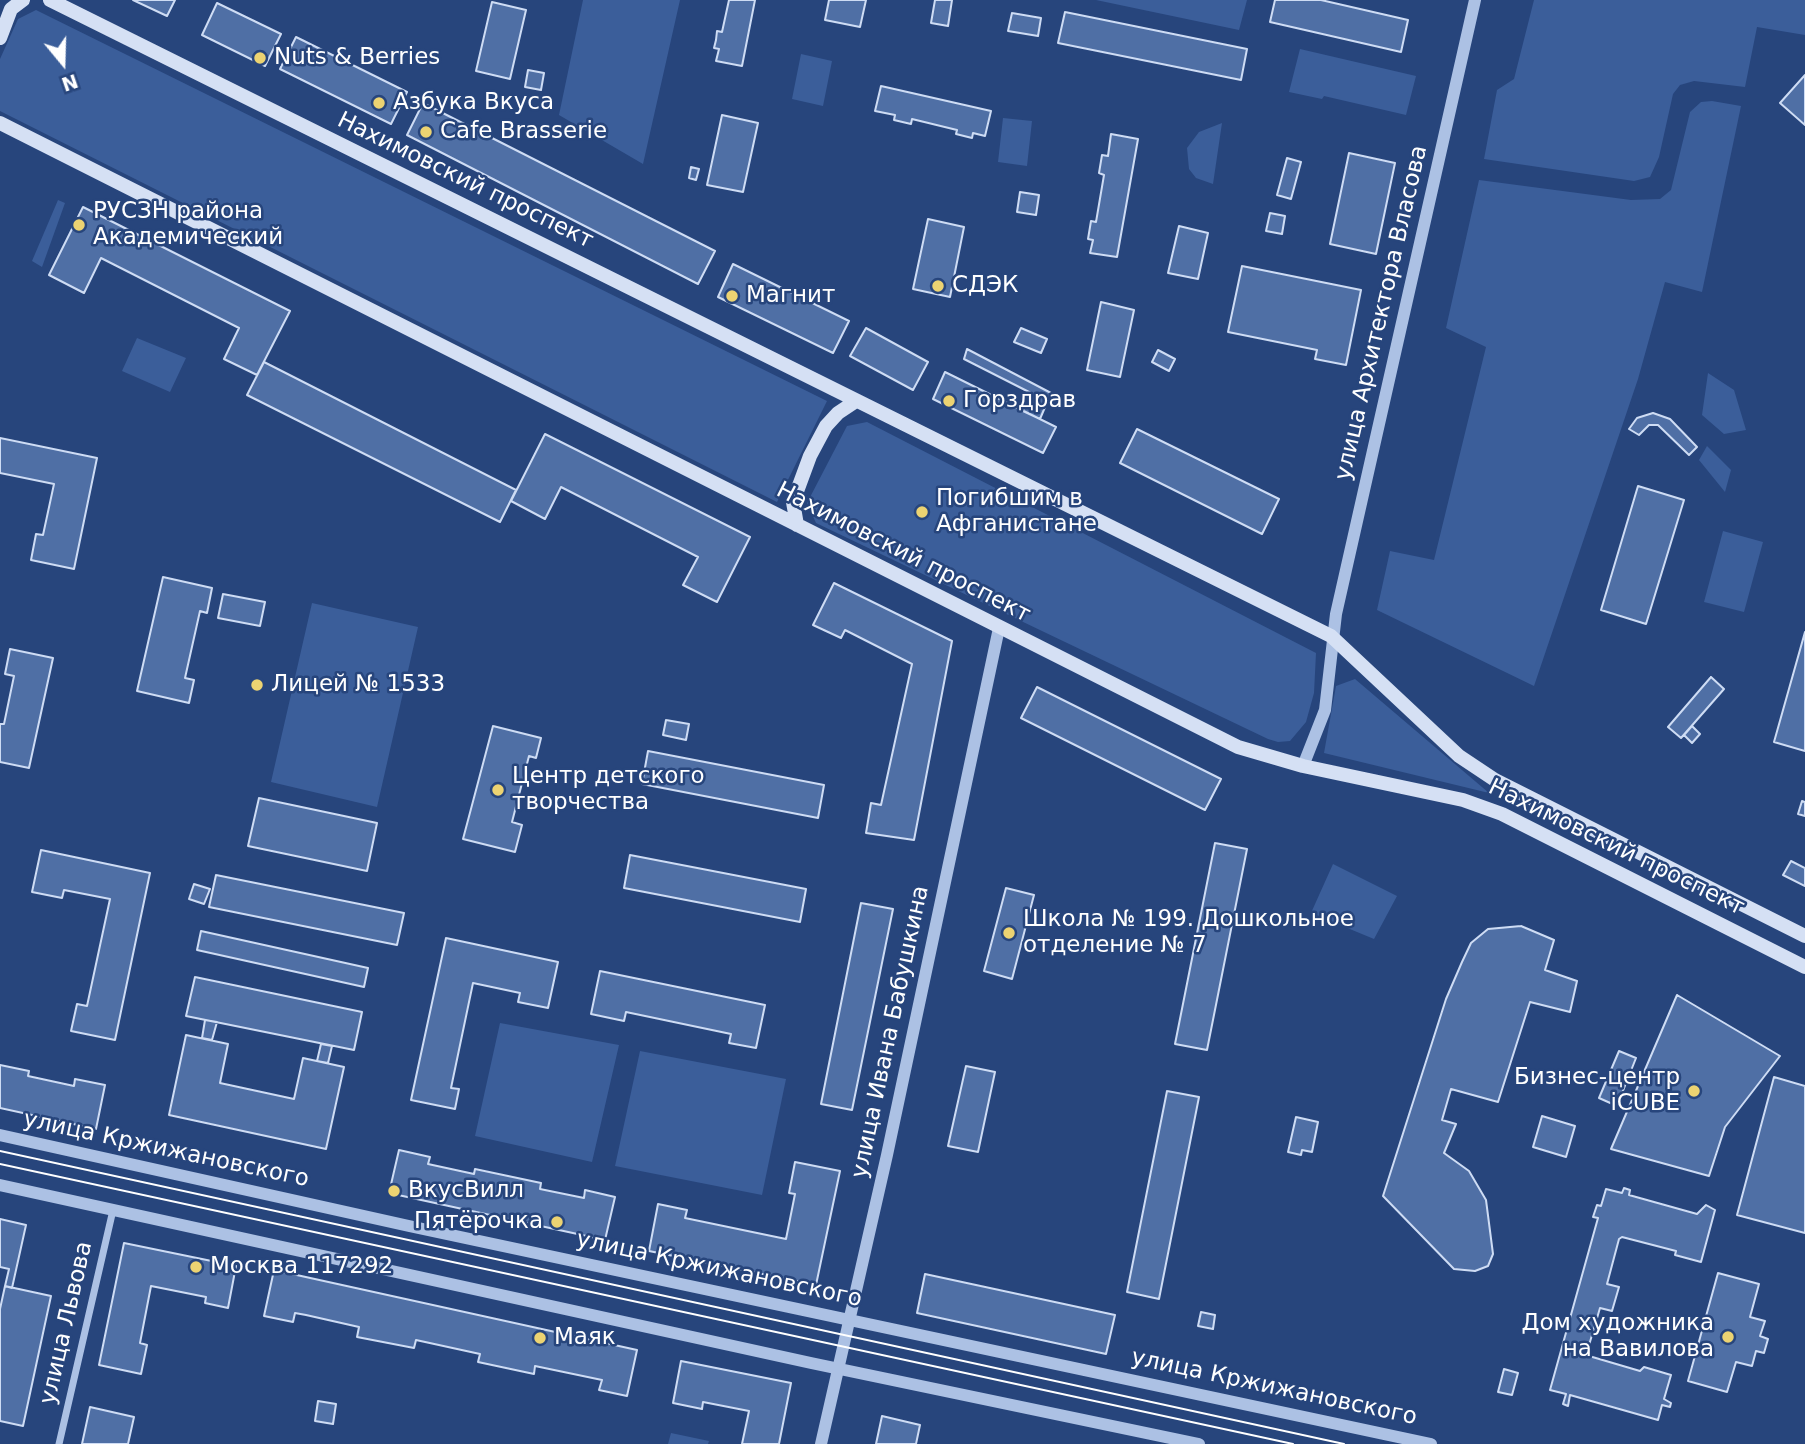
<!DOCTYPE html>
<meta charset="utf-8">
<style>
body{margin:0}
#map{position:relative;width:1805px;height:1444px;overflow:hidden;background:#27457c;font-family:"DejaVu Sans",sans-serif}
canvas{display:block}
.north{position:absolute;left:28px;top:28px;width:70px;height:70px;-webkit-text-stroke:5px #27457c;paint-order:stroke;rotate:161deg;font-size:19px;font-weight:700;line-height:28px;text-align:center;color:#fff}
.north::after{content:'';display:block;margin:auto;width:24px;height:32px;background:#fff;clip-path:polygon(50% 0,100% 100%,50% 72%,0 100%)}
</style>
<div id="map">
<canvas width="1805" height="1444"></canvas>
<div class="north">N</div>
</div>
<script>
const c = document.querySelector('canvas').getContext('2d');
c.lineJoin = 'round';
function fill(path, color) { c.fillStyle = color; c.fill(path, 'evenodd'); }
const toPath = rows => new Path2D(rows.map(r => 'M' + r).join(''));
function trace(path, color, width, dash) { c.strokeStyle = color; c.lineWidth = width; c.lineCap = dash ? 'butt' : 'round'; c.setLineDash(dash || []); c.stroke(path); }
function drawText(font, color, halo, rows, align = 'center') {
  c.font = font + ' "DejaVu Sans",sans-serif'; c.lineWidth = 5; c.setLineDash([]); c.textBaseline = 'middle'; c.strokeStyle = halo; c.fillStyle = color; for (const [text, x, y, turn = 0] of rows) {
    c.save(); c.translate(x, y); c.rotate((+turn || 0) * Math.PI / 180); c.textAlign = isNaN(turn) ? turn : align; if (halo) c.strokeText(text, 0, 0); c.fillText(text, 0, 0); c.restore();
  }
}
fill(toPath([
 [583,0,680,0,643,164,559,115],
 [1096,0,1247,0,1239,30],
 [1534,0,1805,0,1805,35,1757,27,1745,87,1694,81,1680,85,1673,94,1659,157,1650,177,1634,181,1484,159,1497,90,1514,79],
 [36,10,827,401,777,502,0,111,0,59,18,19],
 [1300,49,1416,76,1406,115,1324,96,1322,99,1289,92],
 [801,54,832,61,823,106,792,99],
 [1712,101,1741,106,1702,292,1665,282,1638,379,1534,686,1377,610,1390,551,1434,560,1486,347,1446,328,1479,180,1631,200,1660,199,1671,190,1690,112,1701,102],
 [1003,118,1032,121,1027,166,998,162],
 [1222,123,1213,184,1196,178,1189,169,1187,148,1199,132],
 [58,200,65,203,42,267,32,261],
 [137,338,186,358,170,392,122,371],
 [1708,373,1734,390,1746,430,1724,434,1702,415],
 [867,422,1316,653,1314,693,1306,722,1290,741,1278,742,1268,739,816,523,807,503,847,426],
 [1707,446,1731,470,1725,492,1699,460],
 [1723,531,1763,542,1744,612,1704,602],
 [312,603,418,627,377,807,271,782],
 [1355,679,1489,793,1324,753,1336,686],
 [1333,864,1397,896,1374,939,1311,913],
 [500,1023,619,1045,592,1162,475,1136],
 [640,1051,786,1079,762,1195,615,1166],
 [671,1433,709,1441,708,1444,668,1444]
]), '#3b5e9a');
const building = toPath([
 [133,0,175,0,167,16,133,0],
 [729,0,755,0,742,66,716,61,719,49,714,48,716,40,717,31,722,32,729,0],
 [829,0,866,0,860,27,825,20,829,0],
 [935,0,952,0,948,26,931,23,935,0],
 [1275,0,1321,0,1408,20,1401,52,1270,22,1275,0],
 [492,2,526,10,510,79,476,71,492,2],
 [217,3,281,34,265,66,202,35,217,3],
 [1065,12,1247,49,1241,80,1058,43,1065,12],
 [1012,13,1041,18,1038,36,1008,31,1012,13],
 [296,37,407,92,391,124,280,69,296,37],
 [528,70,544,73,541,90,525,87,528,70],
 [1805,75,1805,125,1780,103,1805,75],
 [881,86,991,111,985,136,973,133,972,138,956,134,957,130,912,119,911,124,894,120,895,115,875,111,881,86],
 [423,103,715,251,698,284,407,135,423,103],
 [722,115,758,123,743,192,707,185,722,115],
 [1111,134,1138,139,1117,257,1090,253,1093,240,1088,239,1091,221,1096,222,1104,175,1099,173,1102,155,1108,156,1111,134],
 [1349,153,1395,163,1376,254,1330,244,1349,153],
 [1287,158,1301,162,1291,199,1277,195,1287,158],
 [691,167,699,169,696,180,689,178,691,167],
 [1020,192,1039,195,1036,215,1017,212,1020,192],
 [83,207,290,311,257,375,224,359,239,328,101,258,84,293,49,275,83,207],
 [1270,213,1285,216,1282,234,1266,231,1270,213],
 [928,219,964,227,950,297,913,289,928,219],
 [1179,226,1208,233,1198,279,1168,273,1179,226],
 [733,264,849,321,833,353,718,297,733,264],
 [1242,266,1361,290,1346,365,1315,359,1317,350,1228,332,1242,266],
 [1101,302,1134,310,1120,377,1087,370,1101,302],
 [866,328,928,362,913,390,850,356,866,328],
 [1021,328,1047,339,1041,353,1014,342,1021,328],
 [967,349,1051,393,1040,419,1023,411,1031,393,964,359,967,349],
 [1158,350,1175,359,1169,371,1152,362,1158,350],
 [264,362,516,490,500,522,247,395,264,362],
 [945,372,1056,427,1043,453,933,399,945,372],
 [1653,413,1670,419,1697,447,1689,455,1658,425,1649,425,1639,435,1629,429,1637,418,1653,413],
 [1137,429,1279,499,1262,534,1120,463,1137,429],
 [545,434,750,537,717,602,683,585,698,557,561,487,545,519,511,501,545,434],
 [0,438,97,458,74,569,31,560,36,534,43,535,54,484,0,473,0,438],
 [1638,486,1684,500,1646,624,1601,610,1638,486],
 [163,577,212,588,207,613,200,611,185,678,194,680,189,703,137,691,163,577],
 [834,583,952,641,914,840,866,833,871,803,881,805,912,664,845,630,841,638,813,625,834,583],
 [223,594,265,602,260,626,218,618,223,594],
 [1805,632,1805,751,1774,742,1805,632],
 [10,649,53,658,29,768,0,762,0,724,4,724,14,676,5,674,10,649],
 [1711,677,1724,689,1681,738,1668,727,1711,677],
 [1037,687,1221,779,1205,810,1021,718,1037,687],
 [666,720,689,724,686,740,663,735,666,720],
 [493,726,541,738,536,758,529,756,512,822,522,825,515,852,463,839,493,726],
 [1692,726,1700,734,1692,743,1684,735,1692,726],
 [648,751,824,785,818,818,642,784,648,751],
 [259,798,377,823,367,871,248,846,259,798],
 [1802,801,1805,802,1805,816,1798,814,1802,801],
 [1215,843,1247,849,1207,1050,1175,1044,1215,843],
 [41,850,150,873,115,1040,71,1031,77,1004,87,1006,110,899,64,890,62,898,32,892,41,850],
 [630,855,806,889,800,922,624,888,630,855],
 [1791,861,1805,868,1805,886,1783,875,1791,861],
 [216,875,404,913,397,945,209,907,216,875],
 [194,884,210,889,204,904,189,899,194,884],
 [1006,888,1034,895,1012,979,984,971,1006,888],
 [861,903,893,909,852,1110,821,1104,861,903],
 [1521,926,1554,940,1545,970,1577,981,1570,1012,1530,1002,1498,1102,1451,1089,1442,1120,1456,1124,1444,1153,1469,1171,1486,1200,1493,1254,1488,1266,1475,1271,1454,1269,1383,1196,1446,999,1462,962,1471,943,1488,929,1521,926],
 [201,931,368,968,364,987,197,950,201,931],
 [446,938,558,962,548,1008,518,1002,520,993,473,983,451,1088,459,1089,455,1109,411,1100,446,938],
 [600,971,765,1005,756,1048,729,1043,731,1034,626,1012,624,1021,591,1014,600,971],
 [195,977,362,1012,354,1050,186,1016,195,977],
 [1677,995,1780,1056,1725,1127,1709,1176,1611,1149,1677,995],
 [205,1020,217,1022,212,1040,202,1038,205,1020],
 [186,1035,228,1044,220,1083,294,1099,303,1058,344,1067,326,1149,169,1115,186,1035],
 [321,1044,332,1046,328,1063,317,1061,321,1044],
 [1619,1051,1636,1058,1617,1106,1599,1098,1619,1051],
 [0,1065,29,1071,28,1076,74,1086,75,1079,105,1085,96,1129,0,1108,0,1065],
 [966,1066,995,1072,978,1152,948,1146,966,1066],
 [1774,1077,1805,1086,1805,1233,1737,1215,1774,1077],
 [1167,1091,1199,1097,1159,1299,1127,1292,1167,1091],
 [1542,1116,1575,1126,1566,1157,1533,1147,1542,1116],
 [1296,1117,1318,1122,1312,1152,1302,1150,1301,1155,1288,1152,1296,1117],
 [399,1150,430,1157,428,1164,474,1174,475,1169,541,1183,540,1189,584,1198,585,1190,615,1197,605,1240,389,1193,399,1150],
 [795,1162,840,1171,816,1285,649,1251,658,1204,687,1210,685,1218,786,1239,795,1194,789,1193,795,1162],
 [1624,1188,1630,1190,1629,1195,1697,1214,1706,1205,1715,1210,1701,1262,1675,1255,1676,1251,1622,1237,1619,1239,1607,1284,1619,1287,1612,1311,1600,1308,1587,1352,1589,1356,1640,1371,1644,1367,1671,1375,1664,1399,1671,1403,1670,1407,1662,1405,1658,1420,1570,1395,1568,1406,1563,1404,1566,1394,1550,1390,1598,1218,1593,1217,1597,1205,1601,1206,1606,1189,1622,1193,1624,1188],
 [0,1219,26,1225,12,1288,5,1286,9,1269,0,1267,0,1219],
 [124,1243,236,1266,228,1308,205,1303,206,1297,151,1286,140,1343,147,1345,141,1374,99,1365,124,1243],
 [274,1270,637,1350,627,1396,599,1390,602,1380,535,1366,534,1374,478,1362,480,1354,416,1340,414,1348,357,1337,359,1327,306,1315,295,1313,293,1322,264,1316,274,1270],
 [1718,1273,1759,1284,1750,1317,1765,1321,1760,1336,1768,1339,1764,1353,1756,1351,1752,1366,1736,1362,1727,1392,1688,1381,1718,1273],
 [925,1274,1115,1315,1106,1354,917,1313,925,1274],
 [5,1286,51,1296,23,1426,0,1421,0,1309,5,1286],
 [1201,1312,1215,1315,1213,1329,1198,1326,1201,1312],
 [681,1361,791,1383,779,1444,742,1444,749,1411,703,1402,702,1409,673,1403,681,1361],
 [1504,1369,1518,1373,1512,1395,1498,1392,1504,1369],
 [318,1401,336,1404,333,1424,315,1421,318,1401],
 [90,1407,134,1417,128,1444,82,1444,90,1407],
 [882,1416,920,1425,916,1444,876,1444,882,1416]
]);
fill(building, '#4f6fa5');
trace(building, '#cedcf4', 2);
trace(toPath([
 [59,1444,113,1210]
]), '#acc1e4', 7);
trace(toPath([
 [1303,766,1325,710,1336,614,1475,0],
 [0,1135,409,1226,1431,1444],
 [0,1185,811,1363,1199,1444],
 [821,1444,887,1155,999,628]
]), '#acc1e4', 12);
trace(toPath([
 [50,0,1331,636,1459,756,1495,780,1805,936],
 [0,38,11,9,23,0],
 [0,123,1238,747,1303,766,1463,800,1502,814,1805,967],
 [797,525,793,502,810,456,826,426,838,413,856,401]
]), '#d5e0f4', 14);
trace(toPath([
 [0,1151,1344,1444],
 [0,1164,1293,1444]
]), '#fff', 2);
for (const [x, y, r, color] of [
 [260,58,7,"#ecd372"],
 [379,103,7,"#ecd372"],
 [426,132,7,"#ecd372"],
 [79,225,7,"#ecd372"],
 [938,286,7,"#ecd372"],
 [732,296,7,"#ecd372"],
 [949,401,7,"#ecd372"],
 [922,512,7,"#ecd372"],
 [257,685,7,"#ecd372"],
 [498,790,7,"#ecd372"],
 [1009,933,7,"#ecd372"],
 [1694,1091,7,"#ecd372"],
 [394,1191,7,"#ecd372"],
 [557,1222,7,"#ecd372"],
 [196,1267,7,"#ecd372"],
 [1728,1337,7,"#ecd372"],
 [540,1338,7,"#ecd372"]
]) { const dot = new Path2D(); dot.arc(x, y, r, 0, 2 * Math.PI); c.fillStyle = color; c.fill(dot); trace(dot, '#27457c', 2.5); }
drawText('23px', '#fff', '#27457c', [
 ["Nuts & Berries",274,58],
 ["Азбука Вкуса",393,103],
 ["Cafe Brasserie",440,132],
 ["РУСЗН района",93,212],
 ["Академический",93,238],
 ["СДЭК",952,286],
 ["Магнит",746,296],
 ["Горздрав",963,401],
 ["Погибшим в",936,499],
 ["Афганистане",936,525],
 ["Лицей № 1533",271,685],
 ["Центр детского",512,777],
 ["творчества",512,803],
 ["Школа № 199. Дошкольное",1023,920],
 ["отделение № 7",1023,946],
 ["Бизнес-центр",1680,1078,"right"],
 ["iCUBE",1680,1104,"right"],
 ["ВкусВилл",408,1191],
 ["Пятёрочка",543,1222,"right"],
 ["Москва 117292",210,1267],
 ["Дом художника",1714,1324,"right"],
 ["на Вавилова",1714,1350,"right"],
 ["Маяк",554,1338]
], 'left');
drawText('23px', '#fff', '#27457c', [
 ["Нахимовский проспект",465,181,26],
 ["улица Архитектора Власова",1382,313,-77],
 ["Нахимовский проспект",903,553,27],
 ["Нахимовский проспект",1616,848,26],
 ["улица Ивана Бабушкина",891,1032,-78],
 ["улица Кржижановского",166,1150,12],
 ["улица Кржижановского",719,1270,12],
 ["улица Львова",67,1323,-77],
 ["улица Кржижановского",1274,1388,12]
]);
</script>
